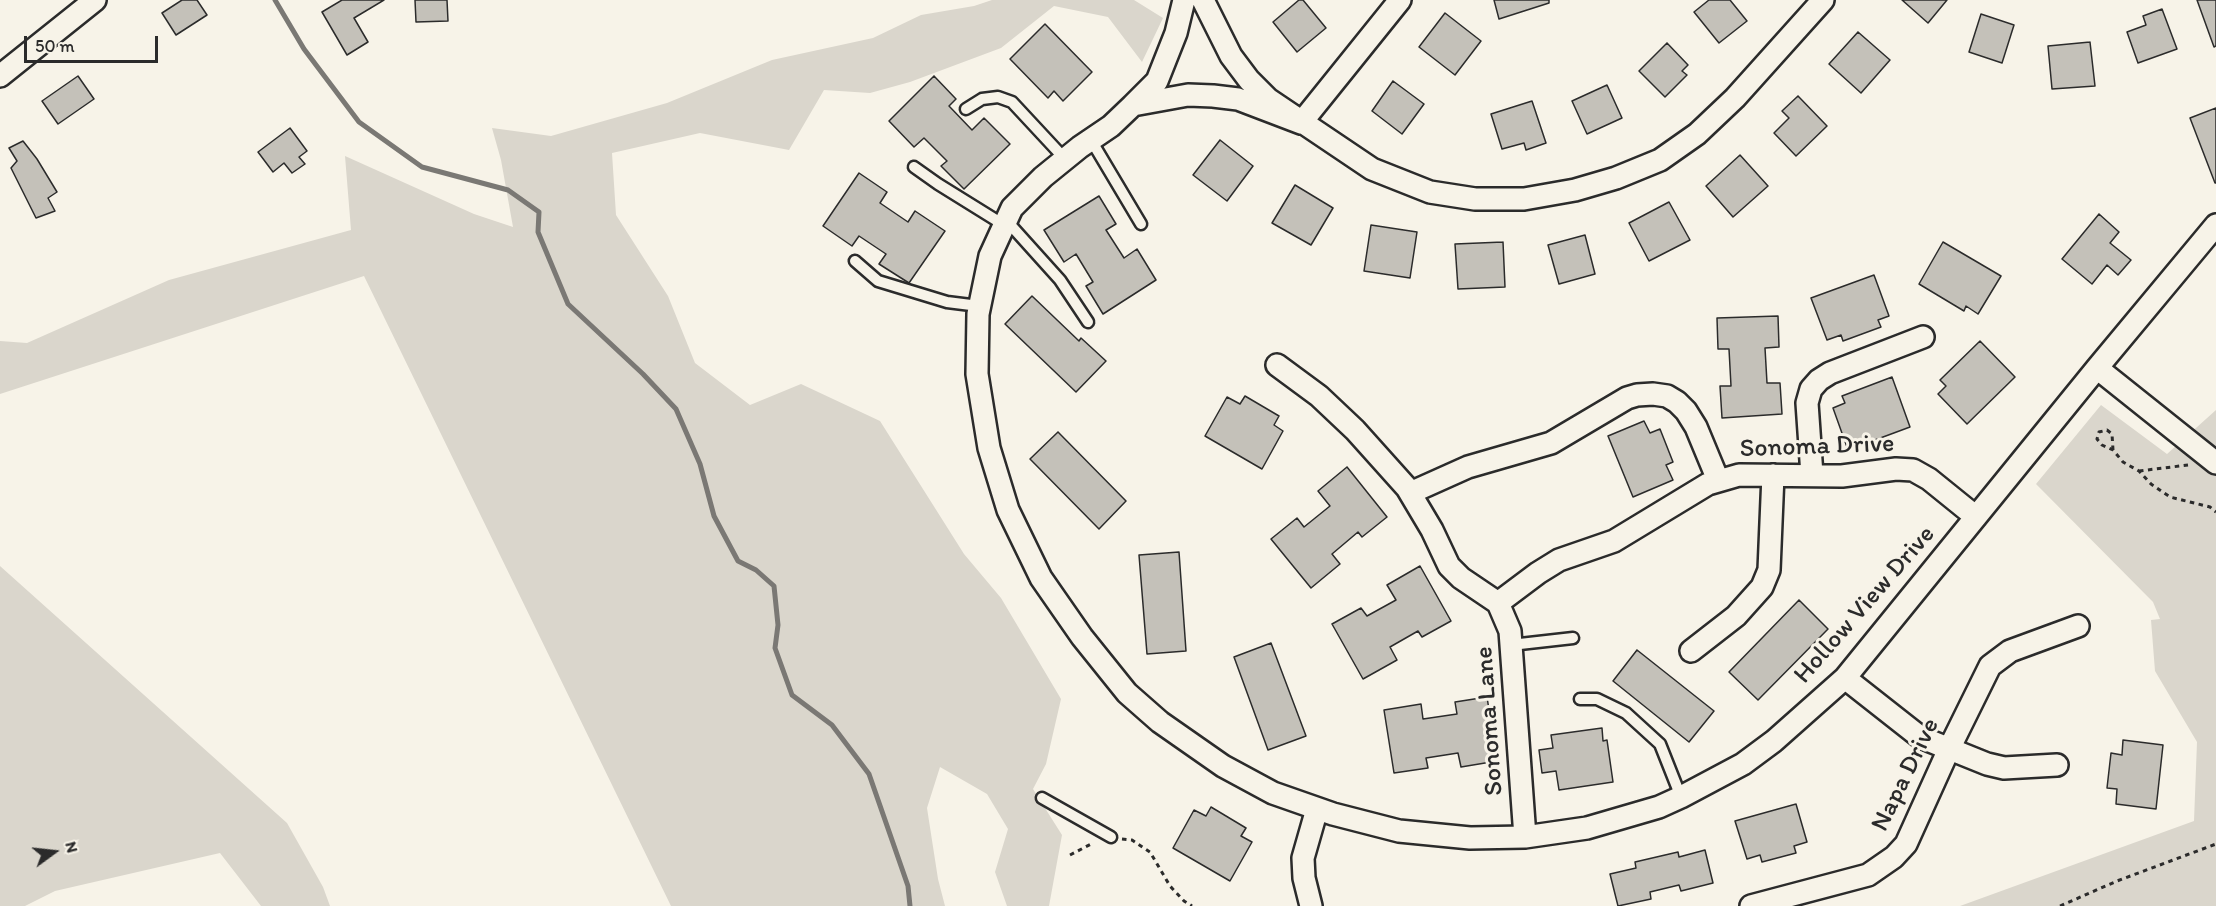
<!DOCTYPE html>
<style>
body{margin:0}
#map{position:relative;width:2216px;height:906px;overflow:hidden;background:#f7f3e8;font-family:Itim,sans-serif}
canvas{display:block}
.north{position:absolute;left:24px;top:822px;width:60px;height:60px;-webkit-text-stroke:4px #f7f3e8;paint-order:stroke;rotate:75deg;font-size:16px;font-weight:700;line-height:24px;text-align:center;color:#2b2b2b}
.north::after{content:'';display:block;margin:auto;width:21px;height:27px;background:#2b2b2b;clip-path:polygon(50% 0,100% 100%,50% 72%,0 100%)}
.scale{position:absolute;left:24px;top:36px;width:134px;height:27px;box-sizing:border-box;border:3px solid #2b2b2b;border-top:0;padding-left:8px;font-size:18px;line-height:21px;white-space:nowrap;color:#2b2b2b;-webkit-text-stroke:4px #f7f3e8;paint-order:stroke}
</style>
<div id="map">
<canvas width="2216" height="906"></canvas>
<div class="north">N</div>
<div class="scale">50 m</div>
</div>
<script>
const c = document.querySelector('canvas').getContext('2d');
c.lineJoin = 'round';
function fill(path, color) { c.fillStyle = color; c.fill(path, 'evenodd'); }
const toPath = rows => new Path2D(rows.map(r => 'M' + r).join(''));
function trace(path, color, width, dash) { c.strokeStyle = color; c.lineWidth = width; c.lineCap = dash ? 'butt' : 'round'; c.setLineDash(dash || []); c.stroke(path); }
function drawText(font, color, halo, rows, align = 'center') {
  c.font = font + ' Itim,sans-serif'; c.lineWidth = 6; c.setLineDash([]); c.textBaseline = 'middle'; c.strokeStyle = halo; c.fillStyle = color; for (const [text, x, y, turn = 0] of rows) {
    c.save(); c.translate(x, y); c.rotate((+turn || 0) * Math.PI / 180); c.textAlign = isNaN(turn) ? turn : align; if (halo) c.strokeText(text, 0, 0); c.fillText(text, 0, 0); c.restore();
  }
}
fill(toPath([
 [992,0,1134,0,1163,18,1142,62,1108,17,1054,6,1001,48,910,82,870,93,824,90,789,150,700,133,612,153,616,215,668,296,695,363,750,405,801,384,880,421,964,554,1001,598,1061,699,1046,764,1033,789,1062,835,1049,906,1007,906,995,872,1008,829,987,794,940,767,927,808,938,879,945,906,671,906,364,276,0,394,0,341,27,343,169,280,351,230,345,156,474,214,513,227,501,160,492,128,551,136,667,103,772,60,873,38,921,15,974,6],
 [2101,405,2167,454,2216,410,2216,906,1960,906,2194,821,2197,742,2155,671,2151,620,2160,619,2153,602,2036,484],
 [0,566,287,823,323,887,330,906,261,906,220,853,55,891,25,906,0,906]
]), '#dad6cc');
trace(toPath([
 [275,0,304,49,359,122,422,167,508,190,539,212,538,232,568,304,643,374,676,409,700,464,714,516,738,561,756,570,774,586,778,625,775,648,792,695,832,725,869,774,908,886,910,906]
]), '#7a7874', 5);
const building = toPath([
 [182,0,197,0,207,15,176,35,162,13,182,0],
 [342,0,384,0,354,18,368,42,347,55,322,12,342,0],
 [415,0,447,0,448,21,416,22,415,0],
 [1299,0,1303,0,1326,28,1297,52,1273,22,1299,0],
 [1494,0,1549,0,1549,3,1499,19,1494,0],
 [1709,0,1730,0,1747,21,1719,43,1694,12,1709,0],
 [1902,0,1947,0,1928,23,1902,0],
 [2197,0,2216,0,2216,46,2214,47,2197,0],
 [2162,9,2177,49,2138,63,2127,32,2146,25,2143,16,2162,9],
 [1445,13,1481,41,1455,75,1419,47,1445,13],
 [1981,14,2014,25,2002,63,1969,52,1981,14],
 [1045,24,1092,72,1063,101,1054,91,1048,98,1010,59,1045,24],
 [1858,32,1890,60,1861,93,1829,64,1858,32],
 [2090,42,2095,86,2052,89,2048,46,2090,42],
 [1667,43,1688,65,1682,71,1687,75,1665,97,1639,71,1667,43],
 [78,76,94,99,58,124,42,101,78,76],
 [934,76,956,99,949,106,972,130,984,118,1010,144,964,189,941,166,947,161,924,138,914,147,889,121,934,76],
 [1393,81,1424,104,1402,134,1372,111,1393,81],
 [1607,85,1622,118,1587,134,1572,101,1607,85],
 [1798,96,1827,126,1796,156,1774,133,1789,118,1782,111,1798,96],
 [1532,101,1546,143,1526,150,1524,143,1502,149,1491,114,1532,101],
 [2216,108,2216,183,2215,183,2190,118,2216,108],
 [290,128,307,151,299,157,305,164,292,173,284,163,273,172,258,152,290,128],
 [1220,140,1253,166,1227,201,1193,175,1220,140],
 [23,141,37,159,57,192,48,198,55,211,36,218,11,168,17,161,9,148,23,141],
 [1740,155,1768,186,1733,217,1706,186,1740,155],
 [859,173,887,192,880,203,908,222,915,211,945,231,909,283,879,264,886,254,859,236,852,246,823,226,859,173],
 [1295,185,1333,208,1311,245,1272,223,1295,185],
 [1099,196,1116,224,1106,230,1124,258,1137,249,1156,280,1103,314,1086,286,1093,282,1076,254,1064,262,1044,230,1099,196],
 [1669,202,1690,240,1649,261,1629,223,1669,202],
 [2099,214,2119,232,2110,243,2131,260,2118,275,2107,265,2092,284,2062,259,2099,214],
 [1371,225,1417,232,1410,278,1364,271,1371,225],
 [1585,235,1595,274,1559,284,1548,245,1585,235],
 [1503,242,1505,287,1458,289,1455,244,1503,242],
 [1943,242,2001,276,1978,314,1966,306,1964,311,1919,284,1943,242],
 [1874,275,1889,316,1878,320,1881,327,1843,341,1841,335,1827,340,1811,298,1874,275],
 [1032,296,1079,341,1081,338,1106,361,1076,392,1005,324,1032,296],
 [1778,316,1779,347,1765,348,1767,383,1780,383,1782,414,1722,418,1720,386,1731,386,1729,349,1718,349,1717,318,1778,316],
 [1980,341,2015,377,1967,424,1938,394,1946,386,1940,380,1980,341],
 [1892,377,1910,427,1848,450,1833,408,1845,403,1842,396,1892,377],
 [1245,396,1279,416,1274,425,1283,431,1262,469,1205,436,1227,397,1240,404,1245,396],
 [1644,421,1650,433,1660,429,1673,462,1666,465,1673,480,1633,497,1608,436,1644,421],
 [1058,432,1126,501,1099,529,1030,459,1058,432],
 [1347,467,1387,517,1362,537,1358,532,1332,554,1340,564,1311,588,1271,539,1297,518,1304,527,1330,506,1318,491,1347,467],
 [1179,552,1186,651,1147,654,1139,555,1179,552],
 [1420,566,1451,621,1422,637,1418,631,1390,647,1397,660,1363,679,1332,624,1361,608,1367,616,1396,600,1387,585,1420,566],
 [1799,600,1828,629,1758,700,1729,672,1799,600],
 [1271,643,1306,736,1268,750,1234,657,1271,643],
 [1637,650,1714,711,1689,742,1613,681,1637,650],
 [1487,697,1497,761,1461,767,1458,753,1426,758,1428,768,1394,773,1384,710,1421,704,1423,719,1457,714,1455,702,1487,697],
 [1602,728,1603,741,1607,740,1613,782,1559,790,1556,771,1542,773,1539,750,1553,748,1551,735,1602,728],
 [2123,740,2163,745,2156,809,2116,804,2117,789,2107,788,2111,753,2122,755,2123,740],
 [1796,804,1807,842,1794,846,1796,853,1762,862,1760,855,1747,859,1735,821,1796,804],
 [1211,807,1246,828,1241,836,1252,842,1230,881,1173,848,1194,810,1206,816,1211,807],
 [1705,850,1713,883,1681,891,1679,885,1650,892,1651,899,1618,906,1610,874,1636,868,1635,862,1678,852,1679,857,1705,850]
]);
fill(building, '#c4c1b9');
trace(building, '#2b2b2b', 1.5);
const lane = toPath([
 [966,109,982,99,998,97,1012,102,1065,159],
 [1091,140,1141,224],
 [914,167,938,184,1004,225],
 [1006,220,1060,280,1088,322],
 [855,261,878,281,947,302,979,306],
 [1511,645,1573,638],
 [1580,699,1597,699,1626,713,1660,744,1681,797],
 [1042,798,1111,837]
]);
const street = toPath([
 [1184,0,1176,33,1157,81,1133,105,1188,95,1213,96,1238,99,1301,123,1400,0],
 [1203,0,1231,56,1249,80,1268,99,1372,169,1430,192,1475,199,1524,199,1575,190,1616,178,1660,160,1697,134,1735,98,1823,0],
 [0,76,95,0],
 [1133,105,1111,126,1080,147,1043,177,1012,208,990,256,978,314,977,374,989,448,1008,510,1041,578,1082,637,1127,693,1160,722,1223,766,1273,793,1333,814,1399,831,1470,838,1525,837,1587,828,1659,807,1681,797,1743,764,1774,741,1845,678,2097,368,2216,225],
 [1277,365,1319,396,1355,430,1407,488,1432,530,1449,566,1461,578,1498,603,1510,631,1525,837],
 [2097,368,2216,463],
 [1812,475,1807,403,1811,389,1819,380,1830,373,1923,337],
 [1410,493,1468,467,1551,443,1627,398,1637,395,1653,394,1667,396,1677,402,1686,411,1696,427,1718,480],
 [1498,603,1538,573,1559,560,1614,541,1708,484,1739,475,1842,476,1896,469,1913,470,1929,479,1976,517],
 [1691,651,1736,616,1762,587,1769,570,1773,475],
 [1845,678,1920,737,1987,764,2004,768,2057,765],
 [1311,906,1304,878,1303,858,1317,809],
 [1751,906,1868,875,1894,857,1906,844,1949,749,1990,666,2010,651,2078,626]
]);
trace(lane, '#2b2b2b', 15);
trace(street, '#2b2b2b', 26);
trace(toPath([
 [2113,450,2112,434,2107,430,2099,432,2097,439,2102,445,2113,450,2123,462,2139,471,2151,484,2170,497,2210,507,2216,512],
 [2139,471,2188,465],
 [1122,839,1132,840,1150,852,1170,886,1184,901,1192,906],
 [1070,855,1093,843],
 [2060,906,2117,881,2216,844]
]), '#2b2b2b', 3, [4.5, 4.5]);
trace(lane, '#f7f3e8', 10);
trace(street, '#f7f3e8', 21);
drawText('26px', '#2b2b2b', '#f7f3e8', [
 ["Sonoma Drive",1817,447,-2],
 ["Hollow View Drive",1865,605,-49],
 ["Sonoma Lane",1490,721,-94],
 ["Napa Drive",1906,775,-64]
]);
</script>
